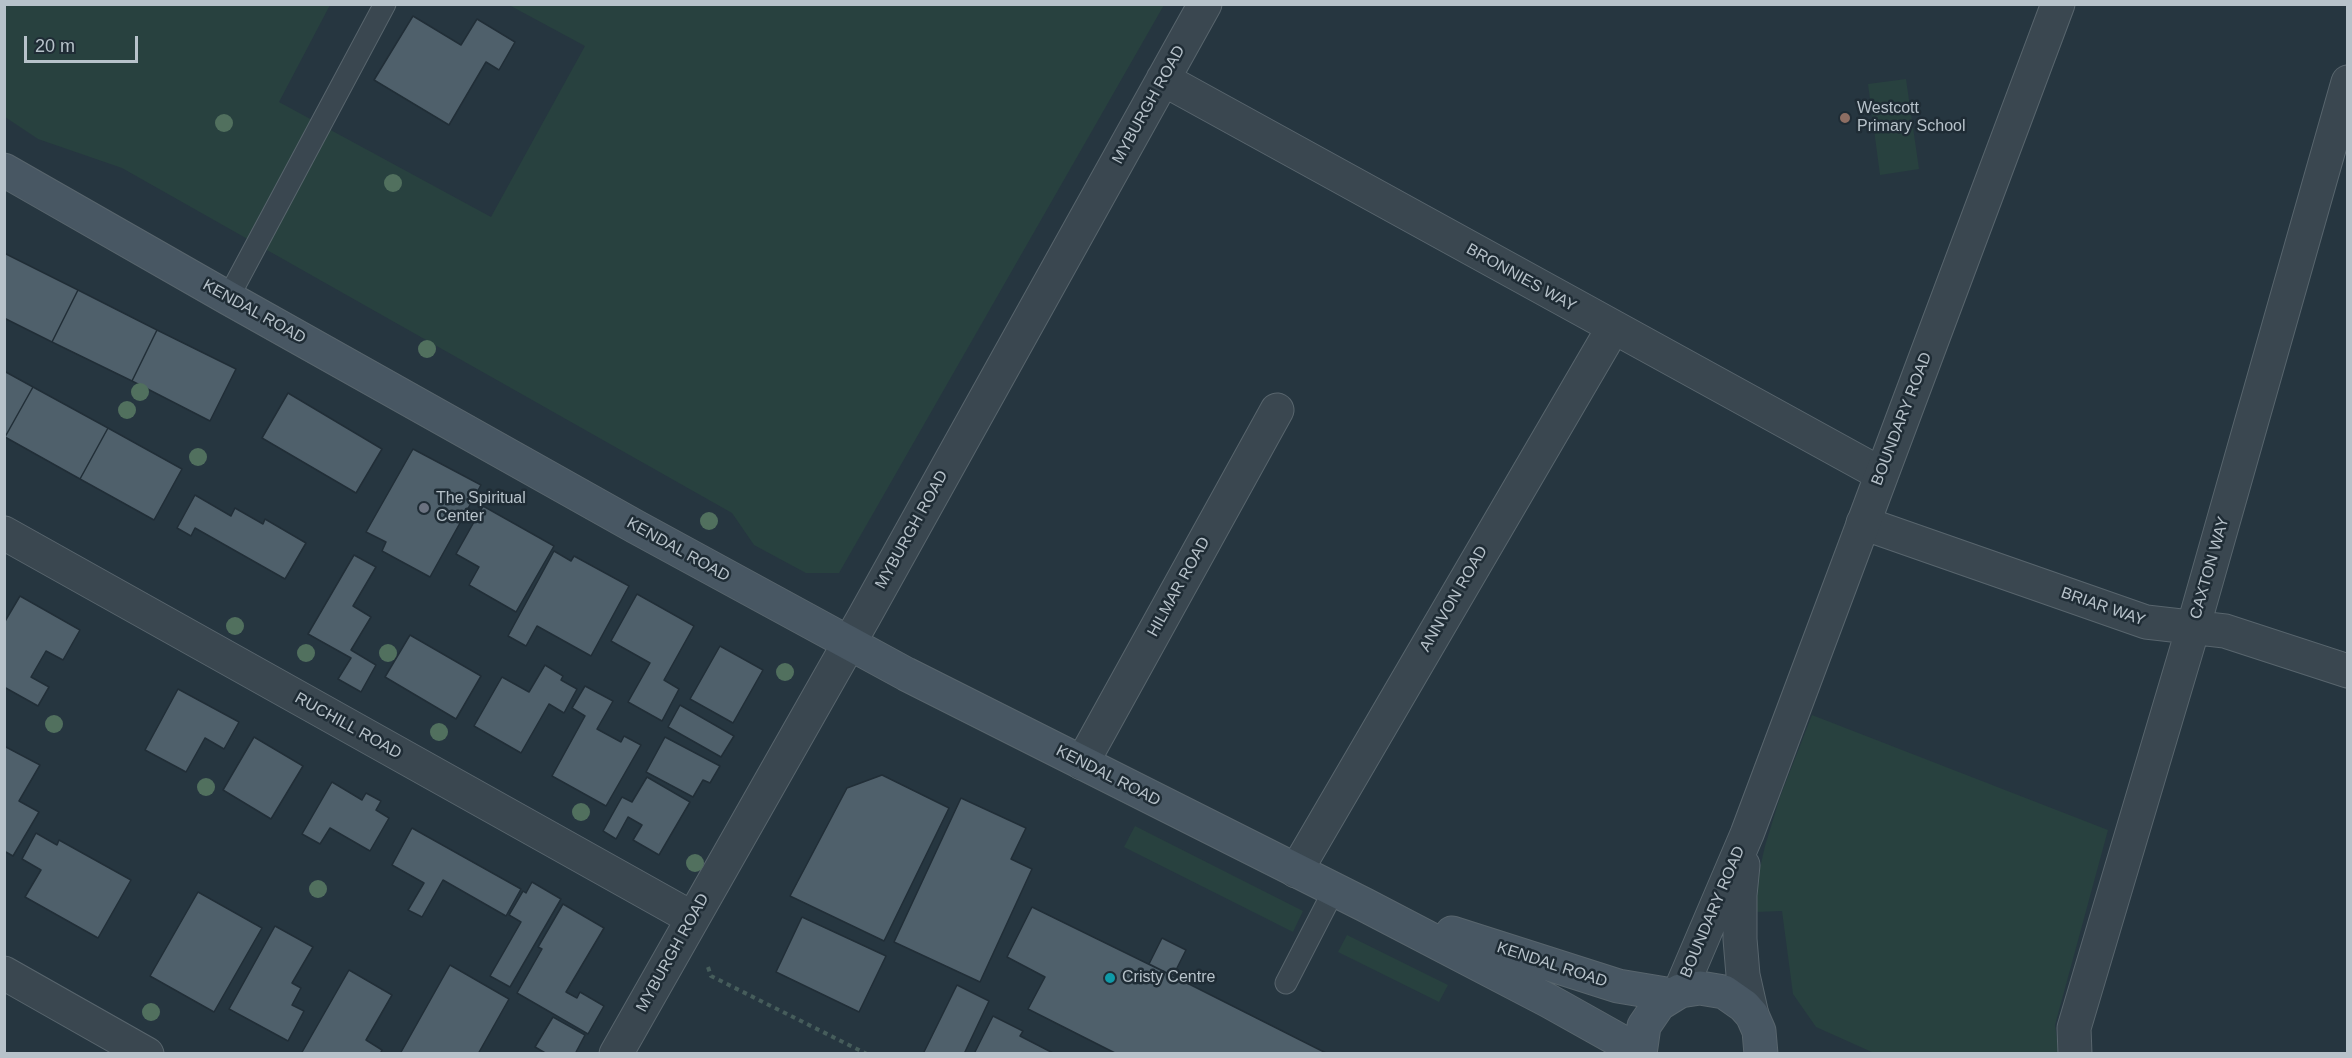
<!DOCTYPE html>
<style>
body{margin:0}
#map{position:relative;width:2352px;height:1058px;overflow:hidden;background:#263640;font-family:Arial,sans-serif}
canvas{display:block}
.frame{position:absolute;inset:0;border:6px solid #b7c2ca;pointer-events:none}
.scale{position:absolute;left:24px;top:36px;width:114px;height:27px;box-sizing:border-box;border:3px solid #b7c2ca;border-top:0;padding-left:8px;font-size:18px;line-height:21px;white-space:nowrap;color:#b7c2ca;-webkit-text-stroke:4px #1f2c35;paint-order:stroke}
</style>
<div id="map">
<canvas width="2352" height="1058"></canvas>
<div class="frame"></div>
<div class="scale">20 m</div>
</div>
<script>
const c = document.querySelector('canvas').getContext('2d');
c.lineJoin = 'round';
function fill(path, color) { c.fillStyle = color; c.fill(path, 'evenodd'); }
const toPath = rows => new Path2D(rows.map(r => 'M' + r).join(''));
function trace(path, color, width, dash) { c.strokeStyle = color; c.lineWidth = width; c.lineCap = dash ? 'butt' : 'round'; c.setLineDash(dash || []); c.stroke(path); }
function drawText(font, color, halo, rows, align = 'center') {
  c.font = font + ' Arial,sans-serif'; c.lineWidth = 5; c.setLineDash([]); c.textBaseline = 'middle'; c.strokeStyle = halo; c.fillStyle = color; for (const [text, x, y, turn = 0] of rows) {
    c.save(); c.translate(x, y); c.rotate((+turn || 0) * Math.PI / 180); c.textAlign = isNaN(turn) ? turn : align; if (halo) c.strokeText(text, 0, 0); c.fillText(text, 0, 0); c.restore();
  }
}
fill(toPath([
 [4,5,330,5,279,102,491,217,585,46,509,5,1164,5,839,573,806,573,754,545,732,513,122,168,38,139,5,117],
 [1906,79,1919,169,1880,175,1868,84],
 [1812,715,2108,830,2055,1025,2059,1053,1874,1053,1816,1027,1793,994,1782,911,1756,912,1755,890,1765,846,1780,797],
 [1135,826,1303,911,1293,932,1124,847],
 [1347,935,1448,985,1439,1002,1338,952]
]), '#28413f');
const building = toPath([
 [413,16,461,45,477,19,515,42,499,70,486,62,449,125,374,80,413,16],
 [4,253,78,290,52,342,4,318,4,253],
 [78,290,157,330,132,381,52,342,78,290],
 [157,330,236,369,210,421,132,381,157,330],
 [4,371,33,387,5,437,4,437,4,371],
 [33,387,108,428,80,479,5,437,33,387],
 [288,393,382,449,356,493,262,438,288,393],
 [108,428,182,469,154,520,80,479,108,428],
 [413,449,481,485,430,577,382,551,386,542,366,532,413,449],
 [195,495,231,516,235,508,263,524,265,519,306,543,285,579,195,528,191,536,177,528,195,495],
 [483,506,554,546,516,612,469,585,479,567,456,554,483,506],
 [554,551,571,561,574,556,629,586,591,656,537,626,526,646,508,636,554,551],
 [354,555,376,567,353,606,371,617,351,650,376,665,361,692,338,679,351,658,308,634,354,555],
 [637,594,694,626,664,680,679,689,662,721,628,702,650,663,611,641,637,594],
 [20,596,80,630,63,660,46,651,31,677,49,687,38,706,4,687,4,623,20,596],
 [410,635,481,676,456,719,385,677,410,635],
 [720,646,763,670,733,723,690,699,720,646],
 [545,665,563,676,561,680,577,689,564,713,549,704,521,753,474,726,502,677,529,692,545,665],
 [585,686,613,701,597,729,621,742,624,736,641,745,606,806,552,776,585,716,572,708,585,686],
 [178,689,239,722,224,749,205,738,186,772,145,750,178,689],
 [680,705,734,736,721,757,668,727,680,705],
 [254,737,303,766,271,819,223,790,254,737],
 [665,737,720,766,710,783,703,780,693,797,646,772,665,737],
 [4,746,40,765,19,801,39,812,13,856,4,851,4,746],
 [882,775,949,808,884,941,790,896,847,788,882,775],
 [647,777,690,802,659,855,633,840,642,825,628,817,616,839,603,831,622,797,632,802,647,777],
 [332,782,362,800,366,793,381,801,376,810,389,818,370,851,330,828,320,844,302,834,332,782],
 [961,798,1026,828,1011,859,1032,869,980,982,894,942,961,798],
 [412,828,521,889,506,916,443,880,422,917,408,910,424,883,392,865,412,828],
 [36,833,57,845,59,840,131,880,98,938,25,897,41,870,22,859,36,833],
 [532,882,561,899,510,987,490,976,521,922,509,915,523,891,526,893,532,882],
 [198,892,262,928,214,1012,150,976,198,892],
 [563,904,604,928,566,992,577,998,580,992,604,1006,588,1034,517,993,542,949,538,947,563,904],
 [1032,907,1181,980,1328,1054,1117,1054,1028,1009,1045,977,1007,957,1032,907],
 [802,917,886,956,859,1012,776,972,802,917],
 [275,926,313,947,292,983,301,988,292,1005,304,1011,288,1041,229,1009,275,926],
 [1162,938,1186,950,1173,976,1149,964,1162,938],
 [450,965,509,999,478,1054,400,1054,450,965],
 [349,970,392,995,366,1040,382,1050,380,1054,301,1054,349,970],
 [957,985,989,1001,964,1054,923,1054,957,985],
 [993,1016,1023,1031,1020,1036,1055,1054,974,1054,993,1016],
 [553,1017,585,1035,575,1054,547,1054,535,1047,553,1017]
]);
fill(building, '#4f606b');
trace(building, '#212e37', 1.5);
const service = toPath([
 [228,298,385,4],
 [1286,983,1334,890]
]);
const minor = toPath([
 [1163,79,1881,474],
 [1863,523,2146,622,2225,631,2348,671],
 [4,533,692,918],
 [1082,763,1277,410],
 [1296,871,1613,328],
 [4,973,147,1054],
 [616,1054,864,617,1205,4],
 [2075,1054,2074,1028,2193,628,2348,82]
]);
const tertiary = toPath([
 [1743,865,1740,895,1740,939,1743,975,1752,1015],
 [1680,991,1747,834,2058,4]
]);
const secondary = toPath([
 [4,170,228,298,636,527,906,674,1365,905,1549,1001,1640,1052],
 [1452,933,1618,986,1672,995],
 [1640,1054,1644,1026,1659,1004,1680,991,1700,988,1724,992,1744,1006,1752,1015,1759,1031,1761,1054]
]);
trace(service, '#58656d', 23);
trace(minor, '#58656d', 35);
trace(tertiary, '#58656d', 35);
trace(secondary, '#58656d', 35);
trace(toPath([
 [708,967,711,976,867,1054]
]), '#465d5b', 4, [4.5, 4.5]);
trace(service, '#3a4750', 21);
trace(minor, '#3a4750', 33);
trace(tertiary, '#3a4750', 33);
trace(secondary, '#485763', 33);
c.fillStyle = '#51705e';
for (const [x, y] of [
 [224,123],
 [393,183],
 [427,349],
 [140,392],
 [127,410],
 [198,457],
 [709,521],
 [235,626],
 [306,653],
 [388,653],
 [785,672],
 [54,724],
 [439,732],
 [206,787],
 [581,812],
 [695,863],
 [318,889],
 [151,1012]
]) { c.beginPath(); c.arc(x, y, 9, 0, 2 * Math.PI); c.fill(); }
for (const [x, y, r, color] of [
 [1845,118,6,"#8d6e63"],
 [424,508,6,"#6b7280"],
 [1110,978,6,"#0f9aa8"]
]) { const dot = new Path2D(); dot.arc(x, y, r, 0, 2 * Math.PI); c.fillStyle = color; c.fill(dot); trace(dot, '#1f2c35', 2); }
drawText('16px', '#b7c2ca', '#1f2c35', [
 ["MYBURGH ROAD",1149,105,-61],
 ["BRONNIES WAY",1521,278,29],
 ["KENDAL ROAD",254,312,29],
 ["BOUNDARY ROAD",1902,419,-69],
 ["MYBURGH ROAD",912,530,-61],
 ["KENDAL ROAD",678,550,29],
 ["CAXTON WAY",2210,568,-74],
 ["HILMAR ROAD",1179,587,-61],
 ["ANNVON ROAD",1454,599,-60],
 ["BRIAR WAY",2103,607,19],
 ["RUCHILL ROAD",348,726,29],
 ["KENDAL ROAD",1108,776,27],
 ["BOUNDARY ROAD",1713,912,-67],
 ["MYBURGH ROAD",673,953,-61],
 ["KENDAL ROAD",1552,965,18]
]);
drawText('16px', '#b7c2ca', '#1f2c35', [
 ["Westcott",1857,109],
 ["Primary School",1857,127],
 ["The Spiritual",436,499],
 ["Center",436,517],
 ["Cristy Centre",1122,978]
], 'left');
</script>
